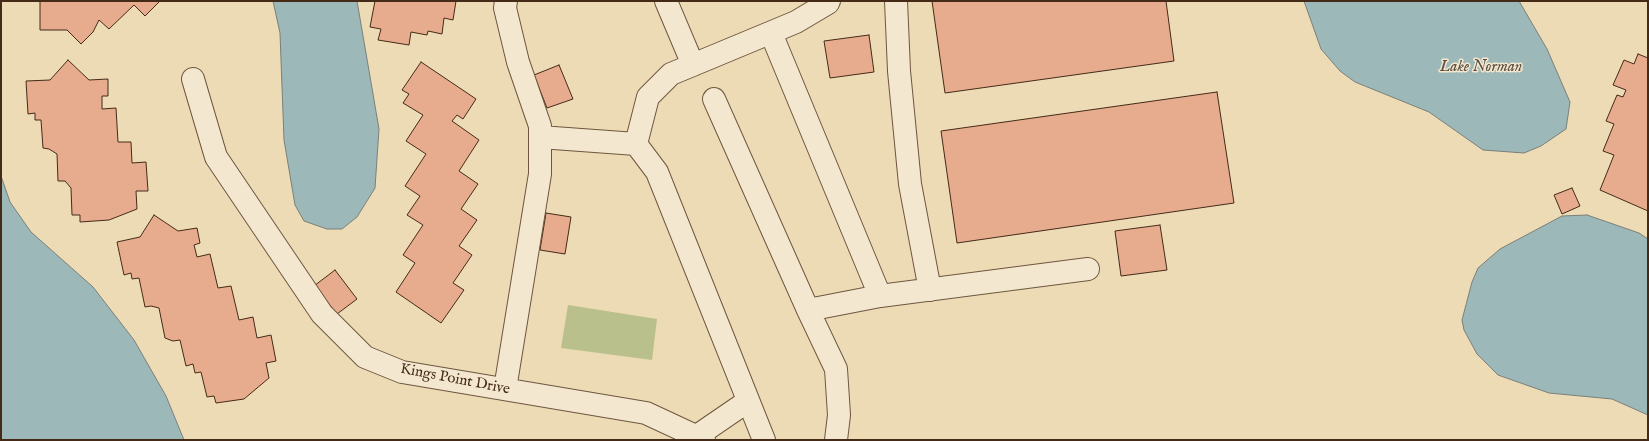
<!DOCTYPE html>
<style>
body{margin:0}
#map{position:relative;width:1649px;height:441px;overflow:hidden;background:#ecdbb5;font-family:"IM FELL English",serif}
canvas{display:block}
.frame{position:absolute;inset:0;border:2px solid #452a18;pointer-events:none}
</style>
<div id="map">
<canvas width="1649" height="441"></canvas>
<div class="frame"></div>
</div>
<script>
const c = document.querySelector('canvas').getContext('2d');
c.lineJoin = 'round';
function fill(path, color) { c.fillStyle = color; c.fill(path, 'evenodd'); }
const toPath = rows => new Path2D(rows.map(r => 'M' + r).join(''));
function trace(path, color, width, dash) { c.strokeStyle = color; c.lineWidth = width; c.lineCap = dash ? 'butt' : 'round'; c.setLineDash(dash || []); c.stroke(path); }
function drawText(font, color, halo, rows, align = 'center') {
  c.font = font + ' "IM FELL English",serif'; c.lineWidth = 3; c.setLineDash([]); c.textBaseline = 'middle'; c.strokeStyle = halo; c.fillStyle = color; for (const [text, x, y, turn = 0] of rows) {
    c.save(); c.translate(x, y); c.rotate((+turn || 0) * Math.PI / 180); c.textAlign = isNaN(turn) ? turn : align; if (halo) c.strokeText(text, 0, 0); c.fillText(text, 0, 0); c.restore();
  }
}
fill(toPath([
 [568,305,657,319,652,360,561,348]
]), '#b9c08c');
const water = toPath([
 [273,1,357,1,379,129,375,188,357,217,342,229,327,229,304,221,295,205,284,140,280,33,273,1],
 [1304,1,1519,1,1547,49,1570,102,1566,129,1541,146,1524,153,1483,150,1429,112,1355,82,1340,71,1321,49,1304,1],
 [1,176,10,202,31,232,93,287,134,340,166,396,184,440,1,440,1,176],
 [1587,215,1639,233,1648,239,1648,415,1612,399,1549,393,1498,375,1477,354,1464,330,1462,320,1472,282,1478,268,1500,249,1562,216,1587,215]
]);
fill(water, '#9db8b9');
trace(water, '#7a7f79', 1);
const building = toPath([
 [40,1,160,1,145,16,134,5,109,29,99,20,93,32,81,44,67,30,40,30,40,1],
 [375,1,456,1,453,20,444,18,442,34,428,31,427,35,411,32,409,45,378,40,381,29,370,27,375,1],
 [932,1,1166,1,1174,61,945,93,932,1],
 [869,35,874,72,830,78,824,41,869,35],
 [1638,54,1648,58,1648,211,1600,190,1614,155,1603,151,1614,124,1606,121,1617,95,1623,97,1626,90,1613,85,1624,60,1634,64,1638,54],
 [68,60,89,80,108,79,108,96,102,96,102,109,116,108,118,142,131,142,132,163,146,162,148,191,136,191,137,209,109,220,80,222,80,215,72,215,71,188,65,181,58,181,57,154,49,149,43,148,41,120,35,120,35,113,28,114,26,81,50,80,68,60],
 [421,62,476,99,463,119,457,115,452,121,479,140,459,171,478,184,461,209,477,220,459,246,472,255,453,283,464,290,441,323,396,292,415,263,403,255,423,225,407,215,420,196,405,186,426,154,406,141,423,115,403,103,409,94,402,90,421,62],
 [559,65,573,99,547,108,534,75,559,65],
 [1217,92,1234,203,957,243,941,131,1217,92],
 [1572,188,1580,206,1562,214,1554,195,1572,188],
 [546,213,571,217,565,254,540,250,546,213],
 [154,215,178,231,197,228,200,243,194,245,197,257,210,254,218,288,231,286,239,320,253,317,257,338,271,335,276,361,266,363,269,378,244,399,216,403,214,396,207,397,201,372,195,373,193,364,186,366,180,340,173,341,165,338,159,308,151,306,145,307,139,278,132,279,131,273,124,275,117,242,140,237,154,215],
 [1160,225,1167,270,1121,276,1115,231,1160,225],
 [335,270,357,299,337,314,314,286,335,270]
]);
fill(building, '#e6ac8d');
trace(building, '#452a18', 1);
const minor = toPath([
 [666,1,693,65],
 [896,1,899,71,910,184,930,290],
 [771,33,880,296,1088,269],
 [193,79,216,157,322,314,365,357,402,372,646,413,704,440],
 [714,99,808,310,880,296],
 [540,137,636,144],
 [636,144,657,172,764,440],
 [636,144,648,97,671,74,796,22,828,3,829,1],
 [808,310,836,369,839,415,836,440],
 [505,389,540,174,540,126,518,62,505,8,506,1],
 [691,440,748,401]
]);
trace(minor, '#6f563f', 24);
trace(minor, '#f3e8cf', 22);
drawText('15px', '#452a18', '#f3e8cf', [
 ["Kings Point Drive",455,380,11]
]);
drawText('italic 16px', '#5b4e40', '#f3e8cf', [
 ["Lake Norman",1481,68]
]);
</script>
